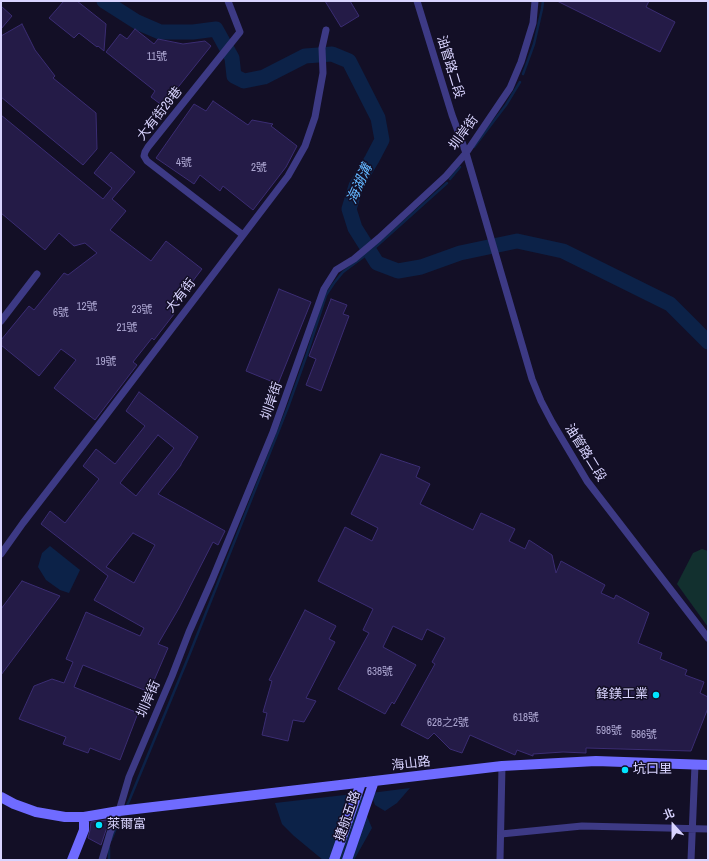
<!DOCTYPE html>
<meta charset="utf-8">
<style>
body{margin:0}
#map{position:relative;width:709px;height:861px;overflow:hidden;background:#130f26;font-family:"Archivo Narrow","Noto Sans TC",sans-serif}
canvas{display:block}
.frame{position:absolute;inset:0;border:2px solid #d9d4ff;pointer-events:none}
.north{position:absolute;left:653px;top:805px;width:40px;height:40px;-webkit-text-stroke:3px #130f26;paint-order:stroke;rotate:339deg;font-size:11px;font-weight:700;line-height:16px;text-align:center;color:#d9d4ff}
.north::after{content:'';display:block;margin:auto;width:14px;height:18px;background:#d9d4ff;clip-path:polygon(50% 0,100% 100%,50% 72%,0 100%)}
</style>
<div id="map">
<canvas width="709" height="861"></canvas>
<div class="frame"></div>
<div class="north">北</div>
</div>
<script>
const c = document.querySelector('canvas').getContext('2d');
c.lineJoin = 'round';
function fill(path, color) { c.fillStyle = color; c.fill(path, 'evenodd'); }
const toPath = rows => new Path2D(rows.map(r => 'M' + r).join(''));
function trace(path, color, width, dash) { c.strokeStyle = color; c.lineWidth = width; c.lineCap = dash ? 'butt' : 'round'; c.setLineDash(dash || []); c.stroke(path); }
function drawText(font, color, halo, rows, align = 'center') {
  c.font = font + ' "Archivo Narrow","Noto Sans TC",sans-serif'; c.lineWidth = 3; c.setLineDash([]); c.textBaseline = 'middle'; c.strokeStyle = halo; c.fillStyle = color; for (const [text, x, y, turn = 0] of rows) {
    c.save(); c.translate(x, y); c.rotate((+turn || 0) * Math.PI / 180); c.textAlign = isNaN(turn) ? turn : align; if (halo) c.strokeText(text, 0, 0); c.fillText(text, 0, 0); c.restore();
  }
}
fill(toPath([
 [702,549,708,551,708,627,677,584,693,553]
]), '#12302f');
fill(toPath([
 [50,546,80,570,69,593,60,590,46,580,38,567,42,553],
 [410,788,397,803,385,811,375,805,371,793],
 [362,793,366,814,372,828,354,860,323,860,294,836,282,824,275,803]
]), '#0c2248');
trace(toPath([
 [523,74,534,44,542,9,543,1],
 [474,147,506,105,520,82],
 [450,179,460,167],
 [126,807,129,801,188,658,288,407,307,354,326,295,334,283,343,272,370,252,447,183],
 [111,840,116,828],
 [109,860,109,847]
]), '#0c2248', 2.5);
trace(toPath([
 [104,1,137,22,160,32,193,32,216,29,232,58,234,76,244,81,264,77,305,56,332,54,349,61,378,118,382,140,372,159,356,186,349,209,355,228,377,263,398,271,421,267,460,253,517,241,563,251,670,304,708,342]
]), '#0c2248', 15);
const building = toPath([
 [64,1,77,1,106,24,104,51,98,46,97,47,79,33,74,38,49,18,64,1],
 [325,1,350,1,359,16,341,27,325,1],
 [557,1,649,1,646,7,675,22,660,52,557,1],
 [1,6,12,16,1,29,1,6],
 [22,24,35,50,55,76,53,78,96,113,97,149,83,165,1,97,1,36,22,24],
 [135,29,154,44,158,39,183,44,205,41,211,46,163,106,151,97,155,91,106,52,120,34,127,39,135,29],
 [213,101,248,125,252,120,273,124,271,126,297,146,286,167,253,210,223,186,220,191,200,175,194,184,156,158,194,104,206,111,213,101],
 [1,115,103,199,112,188,94,173,111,152,135,172,112,199,126,211,110,230,151,261,166,241,202,269,170,311,174,314,154,340,152,338,133,362,137,365,95,420,54,388,76,360,61,349,39,376,1,345,1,340,29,306,34,310,64,273,68,275,97,253,85,243,74,246,59,233,45,250,1,213,1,115],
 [279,289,311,302,278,384,246,371,279,289],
 [331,299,347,305,343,314,349,316,321,391,306,385,316,359,309,356,331,299],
 [139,392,198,437,181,464,181,465,158,494,225,531,218,545,213,542,179,608,158,644,168,648,149,692,83,665,74,687,138,713,120,760,90,748,88,753,63,744,66,737,19,719,34,686,52,679,64,683,73,662,66,659,86,612,140,636,144,628,94,600,108,576,41,524,50,511,65,523,99,479,83,466,96,449,115,464,145,426,126,411,139,392],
 [158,435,174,448,136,496,120,483,158,435],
 [133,533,155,545,134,583,106,567,133,533],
 [381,454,420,467,416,477,430,484,420,504,473,530,481,513,515,529,509,541,525,549,529,540,552,555,556,573,561,561,605,585,601,593,614,599,616,595,649,613,638,643,662,653,660,659,687,670,685,675,704,682,700,693,708,697,708,708,691,751,586,748,586,753,563,752,533,754,533,756,517,750,515,755,470,735,462,753,450,749,434,733,428,739,401,725,435,664,432,662,445,638,427,629,422,640,393,626,383,647,416,665,394,704,392,702,385,714,338,689,369,633,363,630,373,609,318,581,345,527,372,541,378,528,351,514,381,454],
 [22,581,60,596,1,675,1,609,22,581],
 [305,610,336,626,329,639,335,642,306,698,316,701,304,722,293,720,288,741,262,735,267,713,263,712,272,681,269,680,305,610],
 [107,820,109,821,101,845,88,838,90,830,91,822,107,820]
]);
fill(building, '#241b47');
trace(building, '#3b2d73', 1);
trace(toPath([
 [228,1,240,32,148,147,145,152,144,156,147,161,243,235],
 [417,1,452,115,466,153,532,379,541,401,552,422,587,481,708,638],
 [1,321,37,274],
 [1,554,23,523,97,427,288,176,305,146,315,117,323,73,322,48,326,30],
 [501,834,582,826,708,829],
 [102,860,110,833,119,811,129,777,172,676,189,632,212,580,273,432,324,289,336,270,354,259,379,238,446,176,466,153,510,88,521,62,533,23,535,1],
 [500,860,502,766],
 [691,860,695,765]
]), '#3d3a85', 7);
trace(toPath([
 [1,797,14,804,36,812,65,817,84,817,119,811,502,766,596,761,708,765],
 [72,860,84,830,84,817],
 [334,860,361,783],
 [347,860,374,781]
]), '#6f6bff', 10);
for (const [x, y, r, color] of [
 [656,695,4,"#00e5ff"],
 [625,770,4,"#00e5ff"],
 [99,825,4,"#00e5ff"]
]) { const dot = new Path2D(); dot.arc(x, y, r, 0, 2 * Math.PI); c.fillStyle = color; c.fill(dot); trace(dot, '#130f26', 1.5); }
drawText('11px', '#aca6d1', null, [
 ["11號",157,57],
 ["4號",184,163],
 ["2號",259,168],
 ["12號",87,307],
 ["23號",142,310],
 ["6號",61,313],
 ["21號",127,328],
 ["19號",106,362],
 ["638號",380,672],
 ["618號",526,718],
 ["628之2號",448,723],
 ["598號",609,731],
 ["586號",644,735]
]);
drawText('13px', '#d9d4ff', '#130f26', [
 ["油管路二段",450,67,73],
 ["大有街29巷",160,114,-52],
 ["圳岸街",464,133,-54],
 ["大有街",181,296,-52],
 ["圳岸街",272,401,-71],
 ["油管路二段",585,453,58],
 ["圳岸街",149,699,-67],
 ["海山路",411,764,-7],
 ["捷航五路",348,816,-71]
]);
drawText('13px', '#d9d4ff', '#130f26', [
 ["鋒鎂工業",648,695,"right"],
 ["坑口里",633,770],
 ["萊爾富",107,825]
], 'left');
drawText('italic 14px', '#62b6ff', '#130f26', [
 ["海湖溝",360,184,-66]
]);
</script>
